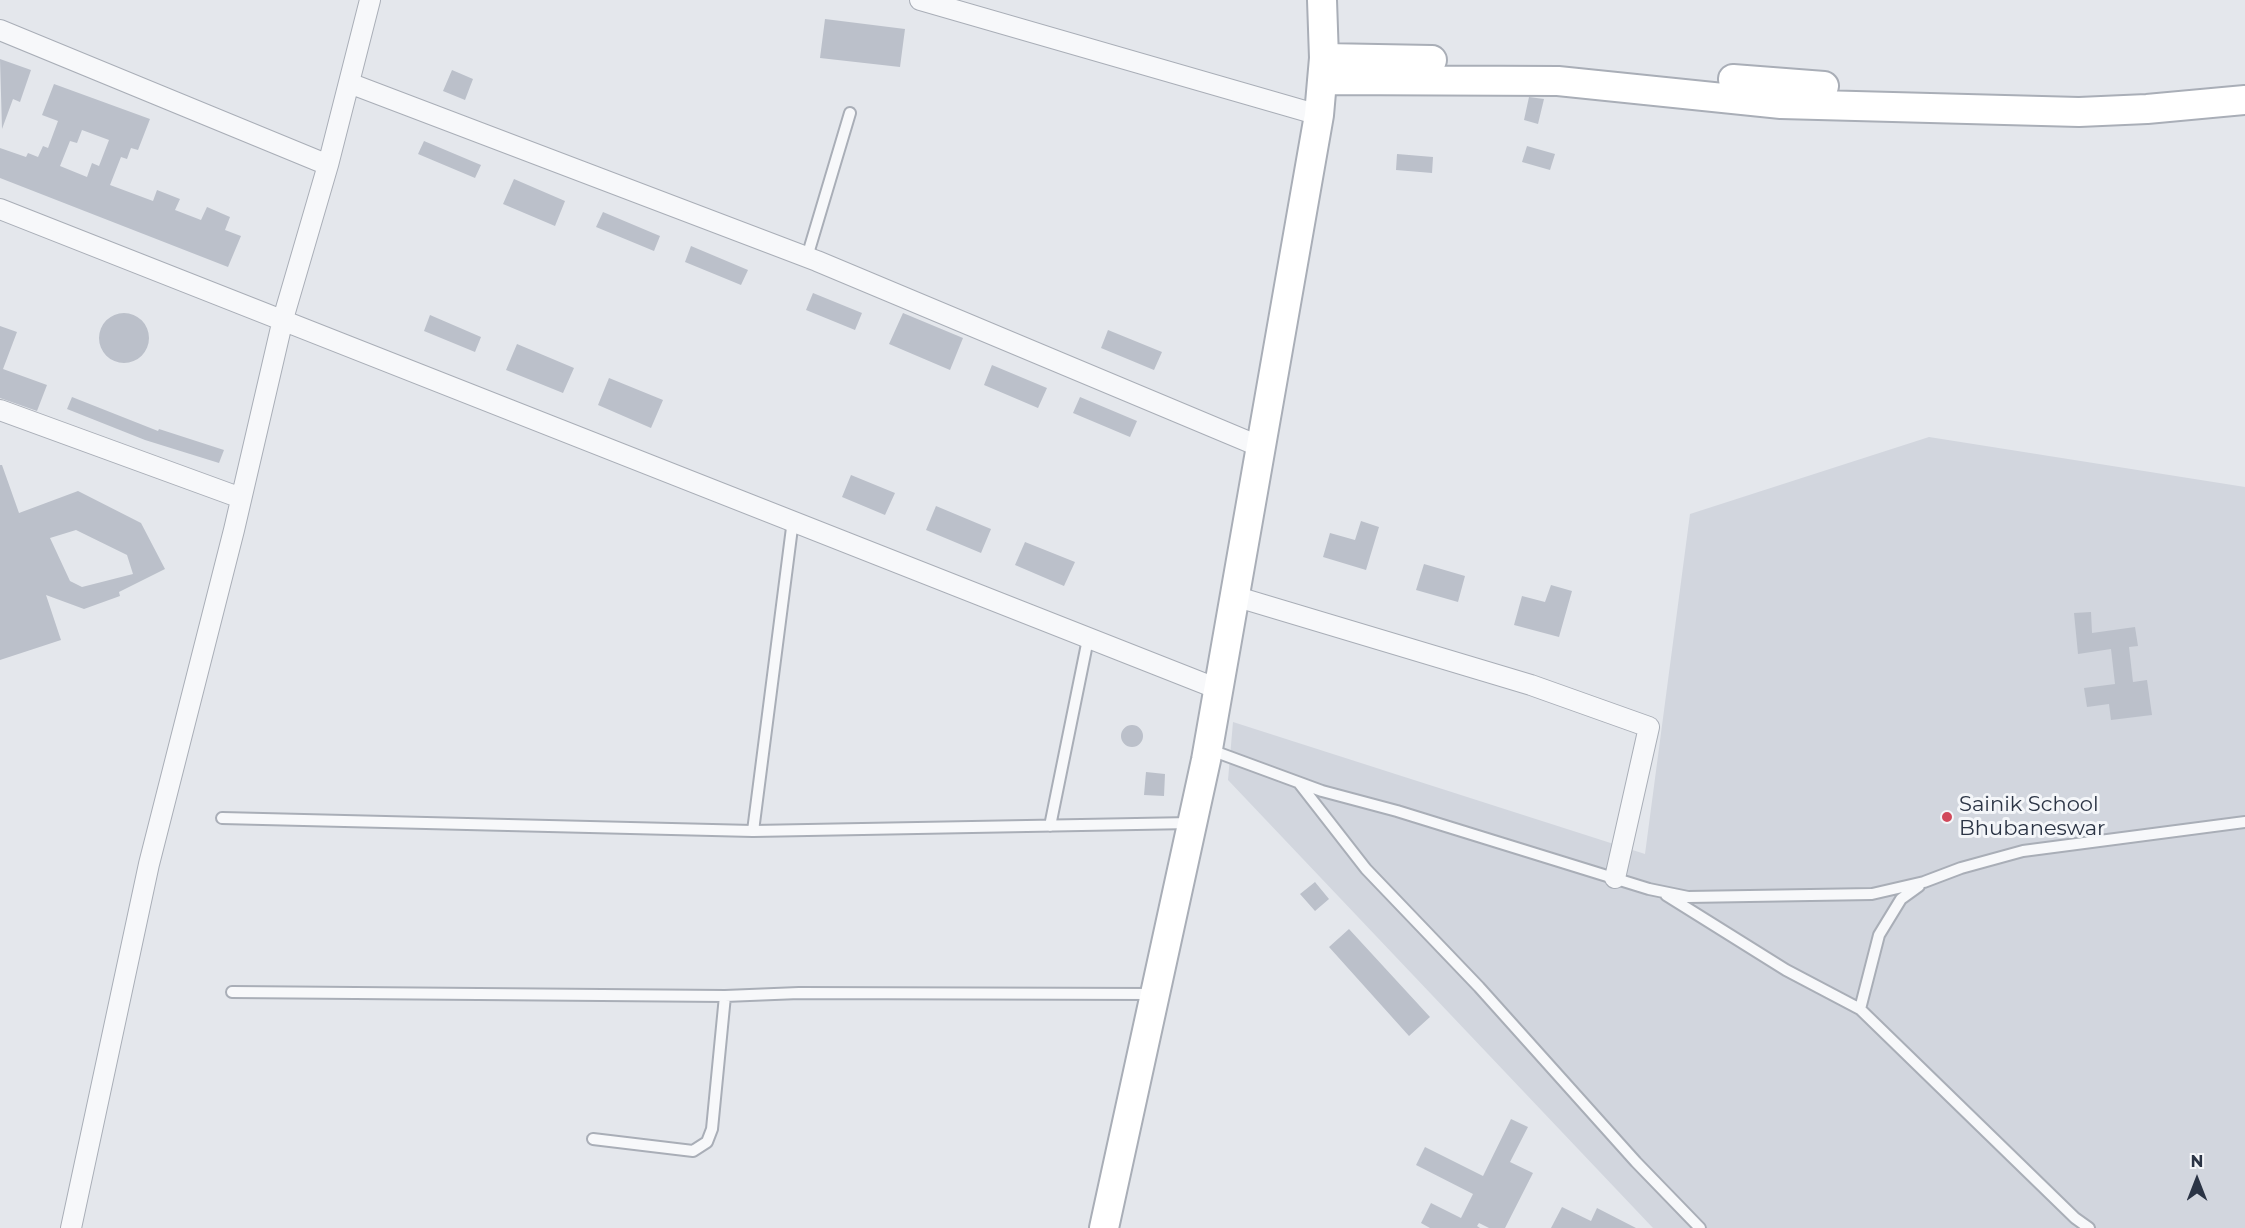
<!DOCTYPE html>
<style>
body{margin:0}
#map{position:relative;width:2245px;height:1228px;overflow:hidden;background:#e4e7ec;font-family:Montserrat,sans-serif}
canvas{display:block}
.north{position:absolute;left:2167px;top:1150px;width:60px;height:60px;-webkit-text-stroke:4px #f4f6f9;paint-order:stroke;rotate:0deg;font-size:16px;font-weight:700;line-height:24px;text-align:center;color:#2b3445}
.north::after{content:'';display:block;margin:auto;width:21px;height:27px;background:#2b3445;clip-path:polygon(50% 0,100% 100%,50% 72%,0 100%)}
</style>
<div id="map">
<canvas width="2245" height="1228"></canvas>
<div class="north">N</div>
</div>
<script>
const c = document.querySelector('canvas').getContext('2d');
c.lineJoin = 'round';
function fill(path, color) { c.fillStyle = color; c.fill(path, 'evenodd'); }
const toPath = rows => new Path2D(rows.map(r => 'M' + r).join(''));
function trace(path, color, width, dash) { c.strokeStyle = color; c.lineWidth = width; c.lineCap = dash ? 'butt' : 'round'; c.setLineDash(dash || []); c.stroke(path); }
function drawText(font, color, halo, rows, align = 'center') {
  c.font = font + ' Montserrat,sans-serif'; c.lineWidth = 6; c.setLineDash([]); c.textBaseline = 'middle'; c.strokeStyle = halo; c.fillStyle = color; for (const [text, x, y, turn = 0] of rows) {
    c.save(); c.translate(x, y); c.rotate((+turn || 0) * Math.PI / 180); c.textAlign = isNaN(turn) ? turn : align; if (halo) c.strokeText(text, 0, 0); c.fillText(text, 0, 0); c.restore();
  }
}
fill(toPath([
 [1929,437,2245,487,2245,1228,1653,1228,1228,780,1233,722,1645,854,1690,514]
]), '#d2d6de');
fill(toPath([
 [825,19,905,29,900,67,820,58],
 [0,59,31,70,20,102,13,99,2,129],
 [452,70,473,79,465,100,443,91],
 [54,84,150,119,138,150,131,148,127,159,121,157,110,185,153,201,157,190,180,199,175,210,201,220,207,207,230,217,225,230,241,236,228,267,0,178,0,148,26,157,28,153,38,157,43,146,48,148,58,121,42,115],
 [82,130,109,140,99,166,92,163,87,177,60,166,70,141,77,143],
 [1529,97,1544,99,1538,124,1524,120],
 [424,141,481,165,475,178,418,154],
 [1527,146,1555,154,1550,170,1522,162],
 [1397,154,1433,157,1432,173,1396,170],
 [514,179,565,201,555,226,503,204],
 [603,212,660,236,654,251,596,227],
 [691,246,748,270,741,285,685,262],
 [813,293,862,313,855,330,806,310],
 [903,313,963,338,950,370,889,344],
 '99 338a25 25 0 1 1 50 0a25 25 0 1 1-50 0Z',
 [430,315,481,337,475,352,424,331],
 [0,326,17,332,3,369,47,385,37,411,0,398],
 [1108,330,1162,352,1154,370,1101,348],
 [517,344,574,368,563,393,506,370],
 [992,365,1047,388,1038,408,984,385],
 [609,378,663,400,651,428,598,405],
 [72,397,158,431,159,429,224,450,219,463,145,440,67,409],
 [1080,397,1137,421,1130,437,1073,413],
 [0,465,2,465,19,513,78,491,141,523,165,569,119,592,120,596,84,609,46,595,61,640,0,660],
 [76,530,127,555,133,574,82,587,70,581,50,538],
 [851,475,895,493,885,515,842,497],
 [936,506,991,529,981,553,926,530],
 [1361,521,1379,527,1366,570,1323,557,1330,533,1355,540],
 [1025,542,1075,562,1064,586,1015,565],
 [1424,564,1465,576,1458,602,1416,590],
 [1551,585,1572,591,1559,637,1514,625,1522,596,1545,602],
 [2091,612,2092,633,2135,627,2138,646,2129,647,2133,682,2147,680,2152,715,2111,720,2109,704,2087,707,2084,688,2115,684,2111,649,2078,654,2074,613],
 '1121 736a11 11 0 1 1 22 0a11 11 0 1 1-22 0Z',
 [1146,772,1165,774,1164,796,1144,795],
 [1315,882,1329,899,1315,911,1300,894],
 [1349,929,1430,1017,1409,1036,1329,947],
 [1511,1119,1528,1127,1510,1162,1533,1173,1505,1228,1489,1228,1479,1223,1477,1226,1480,1228,1430,1228,1421,1223,1431,1203,1461,1218,1473,1194,1416,1165,1425,1147,1483,1176],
 [1562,1207,1591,1221,1597,1208,1636,1228,1551,1228]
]), '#bbc0ca');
const lane = toPath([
 [807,257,850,113],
 [1208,749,1322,791,1397,811,1649,889,1688,897,1872,894,1924,882,1961,868,2023,851,2245,822],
 [1299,783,1366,869,1479,987,1636,1162,1700,1228],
 [222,818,753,831,1191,823],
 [1050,826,1088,639],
 [753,831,793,520],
 [1666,895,1786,970,1860,1009,2075,1218,2089,1228],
 [232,992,725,996,799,993,1153,994],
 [1860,1009,1879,935,1901,899,1919,886],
 [593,1139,693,1151,707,1142,712,1129,725,996]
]);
const street = toPath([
 [920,0,1319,115],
 [0,30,328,165],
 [349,83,817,261,1261,447],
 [0,209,1218,689],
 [0,410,241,498],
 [1234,596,1531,685,1649,727,1615,878],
 [71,1228,149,864,234,530,283,319,328,165,370,0]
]);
const secondary = toPath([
 [1324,58,1432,60],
 [1733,79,1824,86],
 [1322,80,1558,81,1781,104,2079,112,2147,109,2245,100],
 [1104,1228,1206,760,1319,115,1324,58,1322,0]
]);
trace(lane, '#a9aeb7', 14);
trace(street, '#a9aeb7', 22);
trace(secondary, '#a9aeb7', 32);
trace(lane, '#f7f8fa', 10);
trace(street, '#f7f8fa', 20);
trace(secondary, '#fff', 28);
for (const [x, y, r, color] of [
 [1947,817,6,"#d1495b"]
]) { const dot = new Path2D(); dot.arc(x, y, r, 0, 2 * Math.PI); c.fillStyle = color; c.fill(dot); trace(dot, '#f4f6f9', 2); }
drawText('21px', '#2b3445', '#f4f6f9', [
 ["Sainik School",1959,805],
 ["Bhubaneswar",1959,829]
], 'left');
</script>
